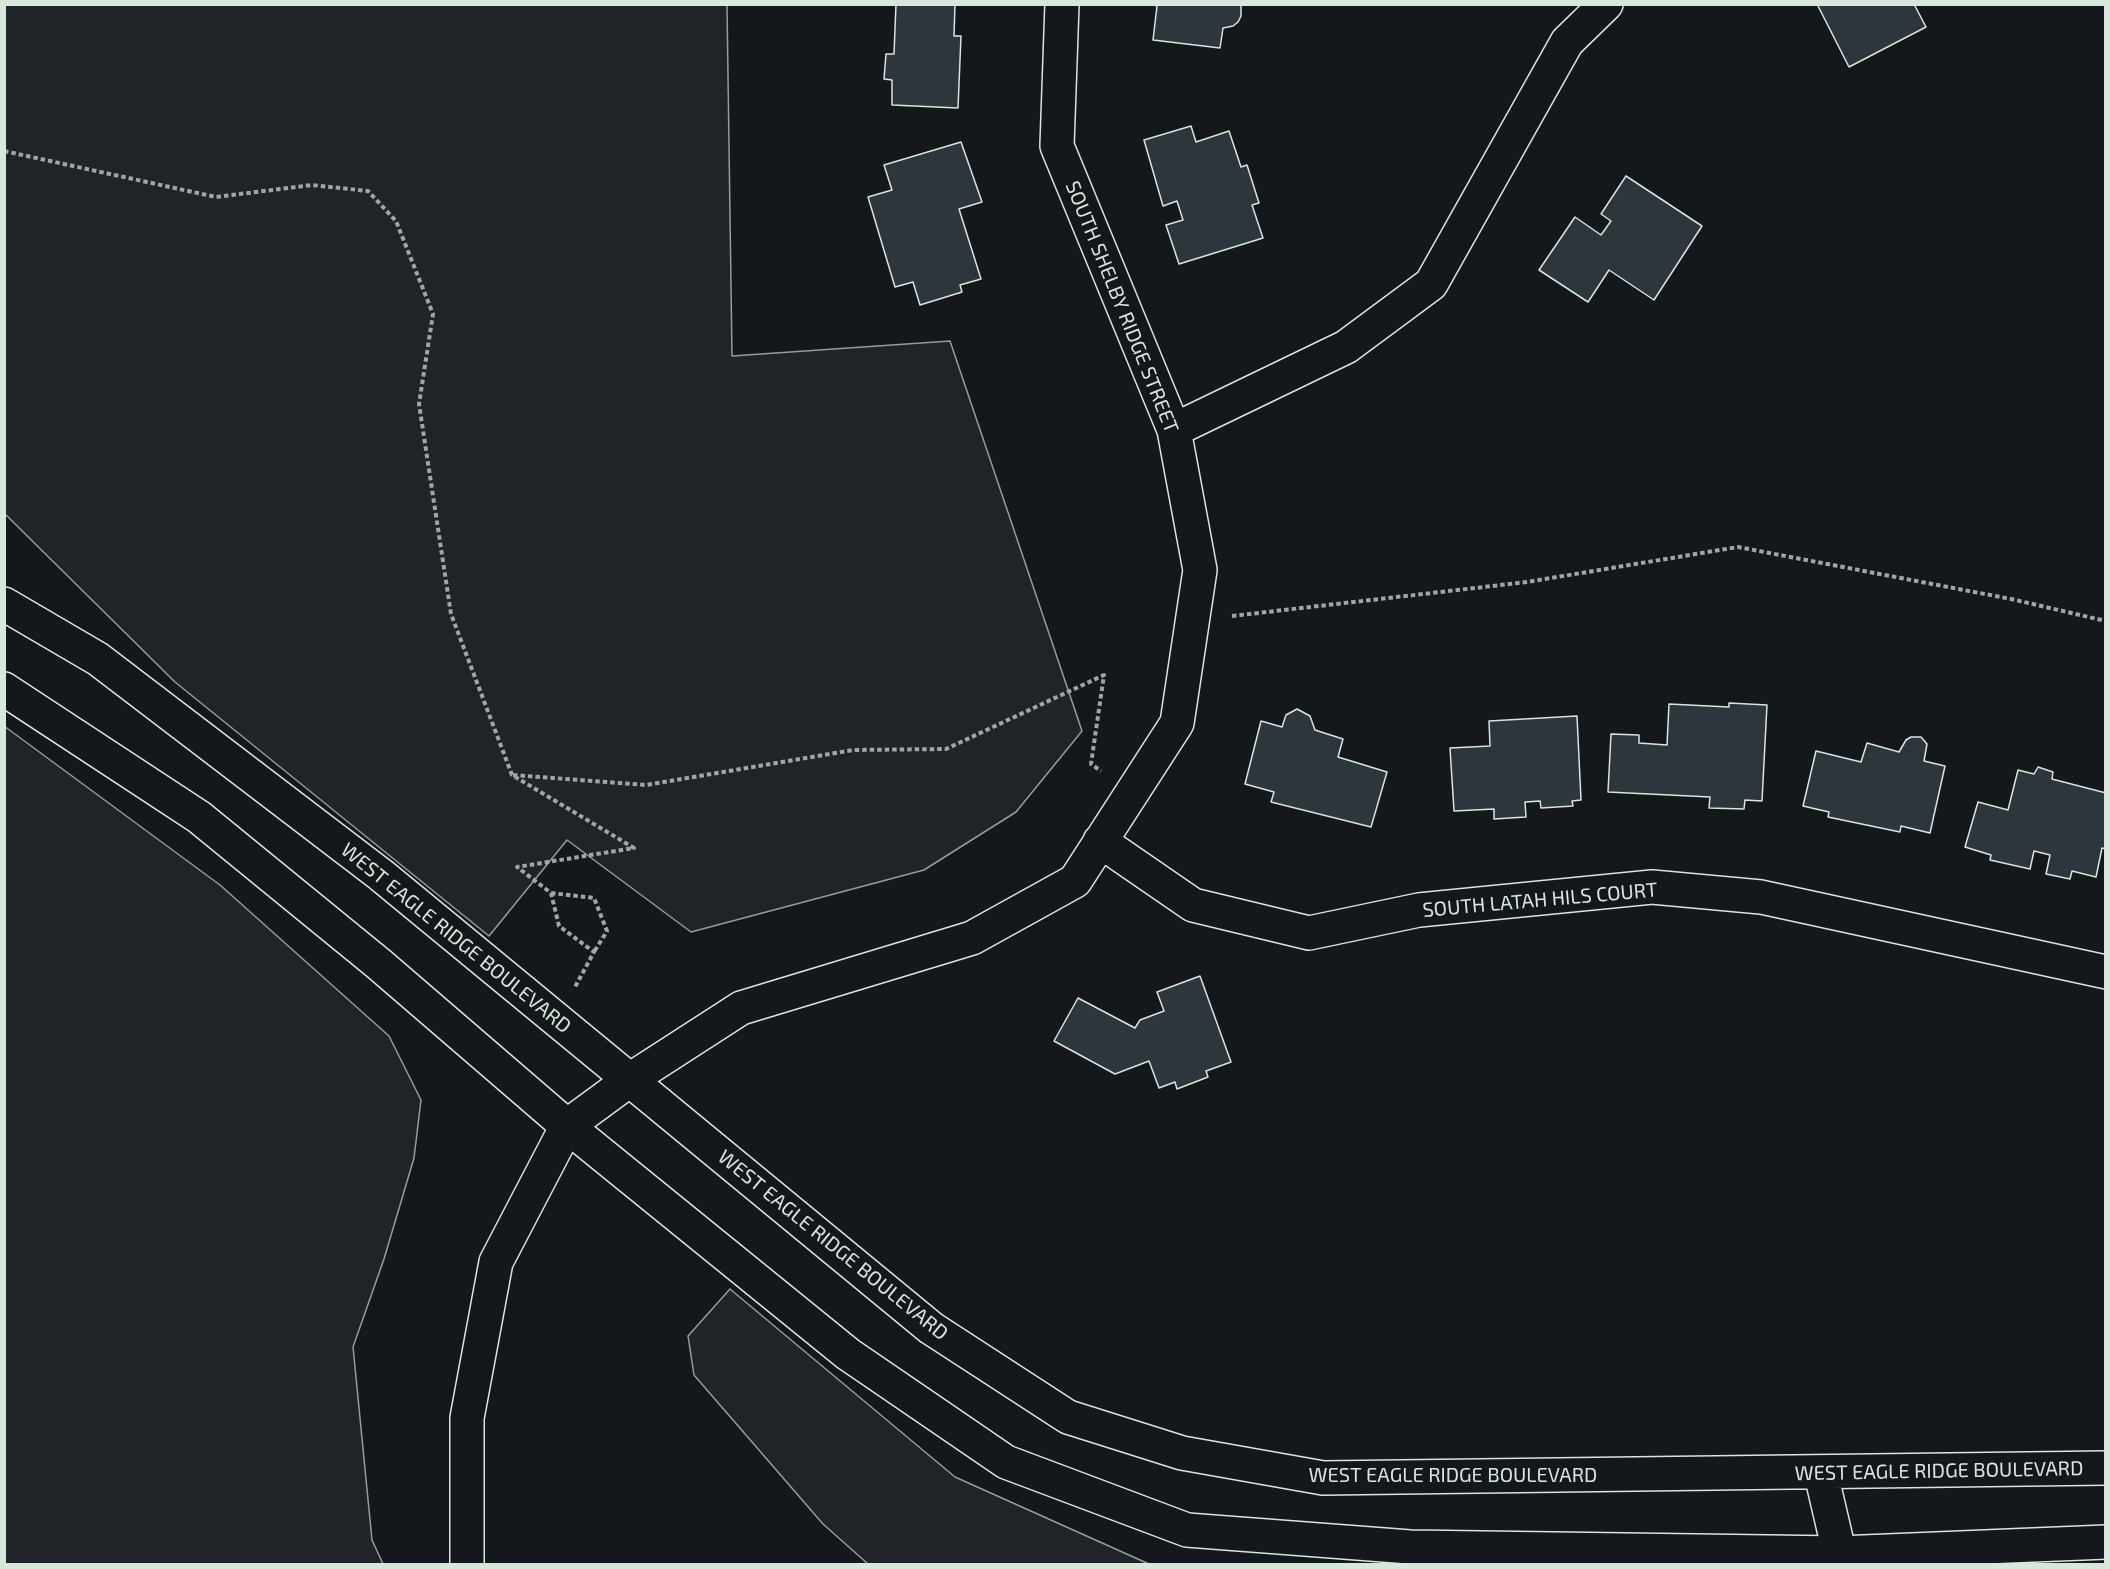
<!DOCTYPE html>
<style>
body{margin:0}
#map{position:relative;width:2110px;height:1569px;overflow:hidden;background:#14181c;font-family:"Exo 2",sans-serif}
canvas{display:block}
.frame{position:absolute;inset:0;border:6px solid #d8e6dc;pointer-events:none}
</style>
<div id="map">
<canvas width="2110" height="1569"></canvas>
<div class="frame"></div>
</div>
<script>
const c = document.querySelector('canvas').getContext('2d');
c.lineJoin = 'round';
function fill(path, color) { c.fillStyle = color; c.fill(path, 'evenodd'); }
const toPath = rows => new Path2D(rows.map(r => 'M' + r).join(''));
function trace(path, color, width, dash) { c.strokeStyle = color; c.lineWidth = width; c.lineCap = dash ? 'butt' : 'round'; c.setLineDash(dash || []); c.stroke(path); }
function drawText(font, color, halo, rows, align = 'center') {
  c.font = font + ' "Exo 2",sans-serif'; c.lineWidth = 4.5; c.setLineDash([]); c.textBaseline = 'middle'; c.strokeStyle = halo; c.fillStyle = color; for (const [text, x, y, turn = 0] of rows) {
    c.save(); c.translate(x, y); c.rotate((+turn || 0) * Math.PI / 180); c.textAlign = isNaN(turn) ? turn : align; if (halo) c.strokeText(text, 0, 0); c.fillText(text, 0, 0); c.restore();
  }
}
const green = toPath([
 [4,5,727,5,732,356,950,341,1082,731,1016,812,924,870,691,932,567,840,489,936,175,682,5,514,4,5],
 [4,726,220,885,389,1036,421,1100,414,1158,384,1259,353,1347,372,1540,383,1564,5,1564,4,726],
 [730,1289,955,1477,1149,1564,868,1564,823,1524,694,1375,688,1336,730,1289]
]);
fill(green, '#202428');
trace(green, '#939e99', 1.5);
const building = toPath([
 [896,4,955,4,954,36,961,36,958,108,892,105,892,80,884,79,886,54,894,54,896,4],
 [1241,4,1241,16,1238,22,1233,26,1223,28,1220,48,1153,40,1157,6,1150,4,1241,4],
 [1817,4,1918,4,1915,6,1926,27,1849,67,1817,4],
 [1191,126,1196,142,1229,131,1241,167,1247,165,1259,203,1252,205,1263,238,1179,264,1166,225,1183,220,1177,201,1163,206,1144,140,1191,126],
 [961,142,982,202,959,209,981,279,960,285,962,292,920,305,913,282,895,287,868,197,892,190,884,165,961,142],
 [1626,176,1702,226,1654,300,1609,270,1588,302,1539,270,1575,217,1601,235,1611,221,1601,214,1626,176],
 [1729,703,1767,705,1762,801,1745,800,1744,809,1709,808,1710,797,1608,792,1611,734,1639,735,1639,743,1667,745,1669,704,1729,707,1729,703],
 [1297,709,1310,716,1315,730,1343,739,1338,757,1387,772,1371,827,1271,802,1274,792,1245,784,1261,721,1282,727,1286,715,1297,709],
 [1577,716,1581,800,1572,801,1573,806,1541,808,1540,801,1525,802,1526,817,1494,819,1494,809,1454,811,1450,748,1490,746,1489,721,1577,716],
 [1911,737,1921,737,1927,744,1924,761,1945,766,1930,833,1901,826,1900,832,1828,817,1829,812,1803,806,1816,751,1861,762,1867,743,1899,752,1906,740,1911,737],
 [2038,767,2053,772,2052,779,2106,793,2106,849,2102,848,2096,877,2072,871,2070,879,2046,874,2050,855,2034,851,2030,869,1990,860,1991,855,1965,847,1978,802,2008,810,2018,770,2034,774,2038,767],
 [1200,976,1231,1062,1206,1071,1208,1077,1177,1089,1175,1082,1159,1088,1149,1061,1115,1074,1054,1041,1078,998,1135,1028,1140,1020,1164,1011,1157,992,1200,976]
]);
fill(building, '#2c363c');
trace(building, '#d8e6dc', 1.5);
const minor = toPath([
 [1174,430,1346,347,1431,284,1567,42,1606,4],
 [4,604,98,659,381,875,931,1328,1068,1417,1182,1453,1323,1478,2106,1468],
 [4,689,199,817,379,964,567,1126,848,1354,1006,1462,1187,1530,1410,1547,1839,1553,2106,1542],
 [1100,841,1193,905,1309,933,1419,910,1652,887,1761,897,2106,972],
 [1821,1474,1842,1564],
 [467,1564,467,1418,496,1262,567,1126,631,1079,741,1008,972,938,1075,881,1177,723,1200,570,1174,430,1057,146,1062,4]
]);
trace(minor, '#d8e6dc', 36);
trace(toPath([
 [4,151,216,197,312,185,368,191,396,221,433,314,419,404,451,614,512,775,634,848,517,867,551,893,559,926,594,952,575,987],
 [1232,616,1527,582,1738,547,2011,599,2106,621],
 [513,775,646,785,853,750,946,749,1104,675,1091,764,1101,771],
 [551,893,594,898,607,931,594,952]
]), '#9da8a2', 4, [4.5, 3]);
trace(minor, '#14181c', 33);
drawText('20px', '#d8e6dc', '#14181c', [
 ["SOUTH SHELBY RIDGE STREET",1122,307,68],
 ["SOUTH LATAH HILS COURT",1540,900,-5],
 ["WEST EAGLE RIDGE BOULEVARD",456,938,39],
 ["WEST EAGLE RIDGE BOULEVARD",833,1245,39],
 ["WEST EAGLE RIDGE BOULEVARD",1939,1471,-1],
 ["WEST EAGLE RIDGE BOULEVARD",1453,1475]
]);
</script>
